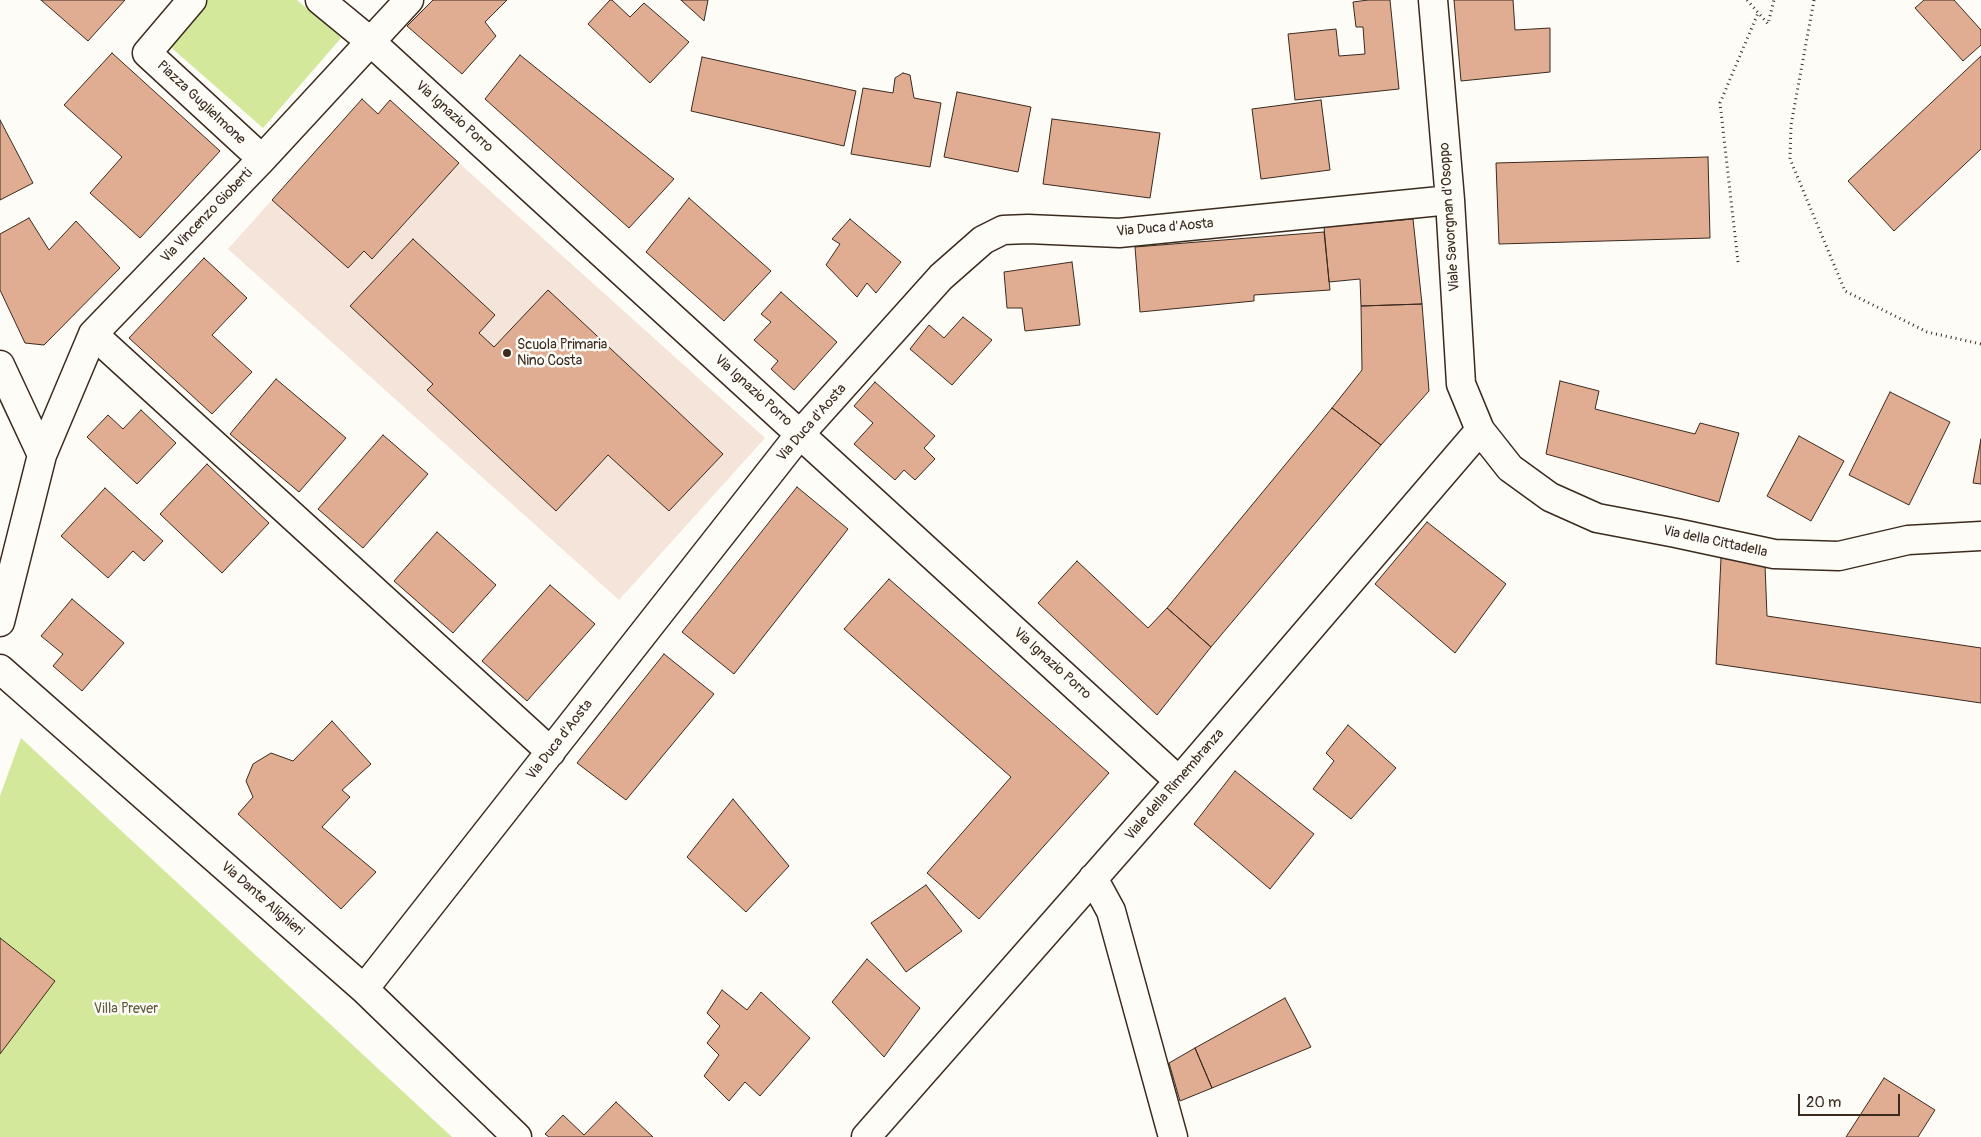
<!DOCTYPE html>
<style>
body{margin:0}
#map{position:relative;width:1981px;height:1137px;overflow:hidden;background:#fdfcf7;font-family:Pangolin,sans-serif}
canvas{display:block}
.scale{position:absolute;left:1798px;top:1094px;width:102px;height:22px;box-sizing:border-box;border:2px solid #3b2a1e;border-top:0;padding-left:6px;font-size:15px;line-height:18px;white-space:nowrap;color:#3b2a1e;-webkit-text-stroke:4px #fdfcf7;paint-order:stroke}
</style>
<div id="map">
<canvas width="1981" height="1137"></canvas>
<div class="scale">20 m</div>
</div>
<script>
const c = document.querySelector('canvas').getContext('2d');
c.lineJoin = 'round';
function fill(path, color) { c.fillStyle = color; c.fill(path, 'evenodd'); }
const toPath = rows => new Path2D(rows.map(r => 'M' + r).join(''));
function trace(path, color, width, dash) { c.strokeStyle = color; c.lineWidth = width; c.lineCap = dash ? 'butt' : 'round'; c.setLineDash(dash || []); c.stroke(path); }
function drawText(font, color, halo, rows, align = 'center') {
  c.font = font + ' Pangolin,sans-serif'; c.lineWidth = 5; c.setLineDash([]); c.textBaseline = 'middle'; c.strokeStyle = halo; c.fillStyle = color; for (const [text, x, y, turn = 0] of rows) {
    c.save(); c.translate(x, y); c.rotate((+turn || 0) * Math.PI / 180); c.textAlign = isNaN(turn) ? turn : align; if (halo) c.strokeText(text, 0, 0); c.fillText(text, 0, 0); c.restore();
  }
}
fill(toPath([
 [459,163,765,438,619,600,228,249,272,200,348,268,364,251,372,258]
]), '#f4e4d9');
fill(toPath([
 [203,0,297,0,341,38,263,128,166,43],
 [21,738,452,1137,0,1137,0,796]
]), '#d4e89c');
const building = toPath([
 [41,0,125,0,88,41,41,0],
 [433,0,507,0,485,22,496,36,462,74,407,26,433,0],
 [610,0,612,0,630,17,644,3,689,42,650,83,588,24,610,0],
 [681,0,708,0,704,21,681,0],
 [1368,0,1390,0,1399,89,1295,100,1288,34,1336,29,1339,56,1365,54,1363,27,1356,27,1353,2,1368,0],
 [1454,0,1513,0,1515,30,1550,28,1550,72,1461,81,1454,0],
 [1924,0,1954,0,1981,30,1981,45,1963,61,1915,8,1924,0],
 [112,53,220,151,140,238,90,193,122,157,64,105,112,53],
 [520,55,674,179,629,228,485,99,520,55],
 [1981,56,1981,149,1894,231,1848,181,1981,56],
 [702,57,856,91,844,146,691,111,702,57],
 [903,73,910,75,914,98,941,103,930,167,851,154,863,88,893,93,895,78,903,73],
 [957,92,1031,107,1018,172,944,157,957,92],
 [362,99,378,114,390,100,459,163,372,259,364,251,348,268,272,200,362,99],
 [1321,100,1330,170,1261,179,1252,109,1321,100],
 [1052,119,1160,133,1150,198,1043,184,1052,119],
 [0,120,33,183,0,200,0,120],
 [1708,157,1710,238,1499,244,1496,163,1708,157],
 [689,198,771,271,724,321,646,252,689,198],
 [29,218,49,250,76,221,120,268,44,345,25,343,0,290,0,234,29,218],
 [850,219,901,262,876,293,867,283,857,297,826,265,840,244,832,239,850,219],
 [1413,219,1422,304,1361,306,1360,279,1329,282,1324,227,1413,219],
 [1324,232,1330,290,1254,295,1254,301,1140,312,1135,247,1324,232],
 [413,239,495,315,479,333,494,347,548,290,723,454,669,511,608,455,556,511,427,390,433,384,350,306,413,239],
 [204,258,247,298,212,335,252,372,212,414,129,338,204,258],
 [1072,262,1080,325,1025,331,1022,308,1007,308,1004,272,1072,262],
 [781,292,837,342,794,390,771,369,778,361,754,340,771,322,761,314,781,292],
 [1422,304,1429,391,1381,445,1332,408,1362,370,1361,306,1422,304],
 [963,317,992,340,952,385,910,349,929,325,944,338,963,317],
 [276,379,346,438,299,492,230,434,276,379],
 [1560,381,1599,391,1595,409,1695,434,1700,423,1739,433,1719,502,1546,454,1560,381],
 [875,382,935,436,924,448,935,459,915,480,904,470,895,480,854,444,873,423,854,406,875,382],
 [1890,392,1950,422,1909,505,1849,475,1890,392],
 [1332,408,1381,445,1211,647,1167,608,1332,408],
 [141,410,176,443,137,484,87,437,108,415,123,429,141,410],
 [383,435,428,474,363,548,318,509,383,435],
 [1799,436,1844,461,1811,521,1767,496,1799,436],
 [1981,439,1981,484,1973,483,1981,439],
 [207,464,269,523,222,573,160,514,207,464],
 [797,487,848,529,734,674,682,632,797,487],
 [105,488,163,541,144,561,133,551,108,578,61,536,105,488],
 [1427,522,1506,584,1455,653,1375,584,1427,522],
 [437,532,496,585,453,633,394,581,437,532],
 [1721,558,1765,565,1767,616,1981,648,1981,703,1716,664,1721,558],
 [1077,561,1148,628,1167,608,1211,647,1157,715,1038,603,1077,561],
 [889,579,1109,773,979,919,927,873,1011,777,844,629,889,579],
 [550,585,595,624,527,701,482,661,550,585],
 [72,599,124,643,82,691,53,666,63,654,41,636,72,599],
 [664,654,714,694,626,800,577,763,664,654],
 [332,721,371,764,342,790,350,797,322,827,376,872,341,909,238,814,253,797,246,781,253,764,271,753,293,761,332,721],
 [1348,725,1396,768,1351,819,1313,789,1334,761,1326,753,1348,725],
 [1235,771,1314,834,1270,889,1194,824,1235,771],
 [733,799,789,866,746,912,687,857,733,799],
 [926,885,962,931,906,972,871,923,926,885],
 [0,938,55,981,0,1054,0,938],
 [867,959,920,1008,884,1057,832,1002,867,959],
 [722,990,747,1010,761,992,810,1038,760,1096,745,1082,729,1101,704,1076,719,1055,707,1043,720,1026,707,1013,722,990],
 [1285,998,1311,1047,1212,1088,1195,1048,1285,998],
 [1195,1048,1212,1088,1180,1101,1169,1063,1195,1048],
 [1884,1078,1935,1110,1918,1137,1846,1137,1884,1078],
 [616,1102,653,1137,549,1137,545,1134,563,1115,584,1135,616,1102]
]);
fill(building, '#e0ad93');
trace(building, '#3b2a1e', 1);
const street = toPath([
 [192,0,147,53,262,159],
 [320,0,371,42,1179,781],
 [1433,0,1450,200,1461,384,1480,430,1510,468,1550,497,1597,518,1676,533,1774,554,1839,556,1908,540,1981,536],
 [93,334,551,752],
 [0,365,42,455],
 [0,622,42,455,93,334,262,159,409,0],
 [0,669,364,989,517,1137],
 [1093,878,1111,911,1173,1137],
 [364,989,800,434,941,277,983,240,1003,230,1028,229,1119,233,1450,200],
 [866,1137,1179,781,1480,430]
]);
trace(street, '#3b2a1e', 31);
trace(toPath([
 [1747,0,1768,24,1774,0],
 [1814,0,1791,125,1790,159,1845,291,1927,332,1981,344],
 [1738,262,1720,103,1758,13]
]), '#3b2a1e', 3, [1, 4]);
trace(street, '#fdfcf7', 28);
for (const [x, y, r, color] of [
 [507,353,5,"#3b2a1e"]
]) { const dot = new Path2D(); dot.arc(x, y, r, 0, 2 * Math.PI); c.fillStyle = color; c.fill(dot); trace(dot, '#fdfcf7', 2); }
drawText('14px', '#3b2a1e', '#fdfcf7', [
 ["Piazza Guglielmone",201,103,43],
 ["Via Ignazio Porro",454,117,42],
 ["Via Vincenzo Gioberti",207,216,-46],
 ["Viale Savorgnan d'Osoppo",1450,217,-94],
 ["Via Duca d'Aosta",1165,228,-5],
 ["Via Ignazio Porro",753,391,42],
 ["Via Duca d'Aosta",812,423,-49],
 ["Via della Cittadella",1715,542,12],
 ["Via Ignazio Porro",1052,664,42],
 ["Via Duca d'Aosta",560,740,-52],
 ["Viale della Rimembranza",1175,785,-49],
 ["Via Dante Alighieri",262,899,41]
]);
drawText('14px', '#3b2a1e', '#fdfcf7', [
 ["Scuola Primaria",517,345],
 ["Nino Costa",517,361]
], 'left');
drawText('14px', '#615a3e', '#fdfcf7', [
 ["Villa Prever",126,1009]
]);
</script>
